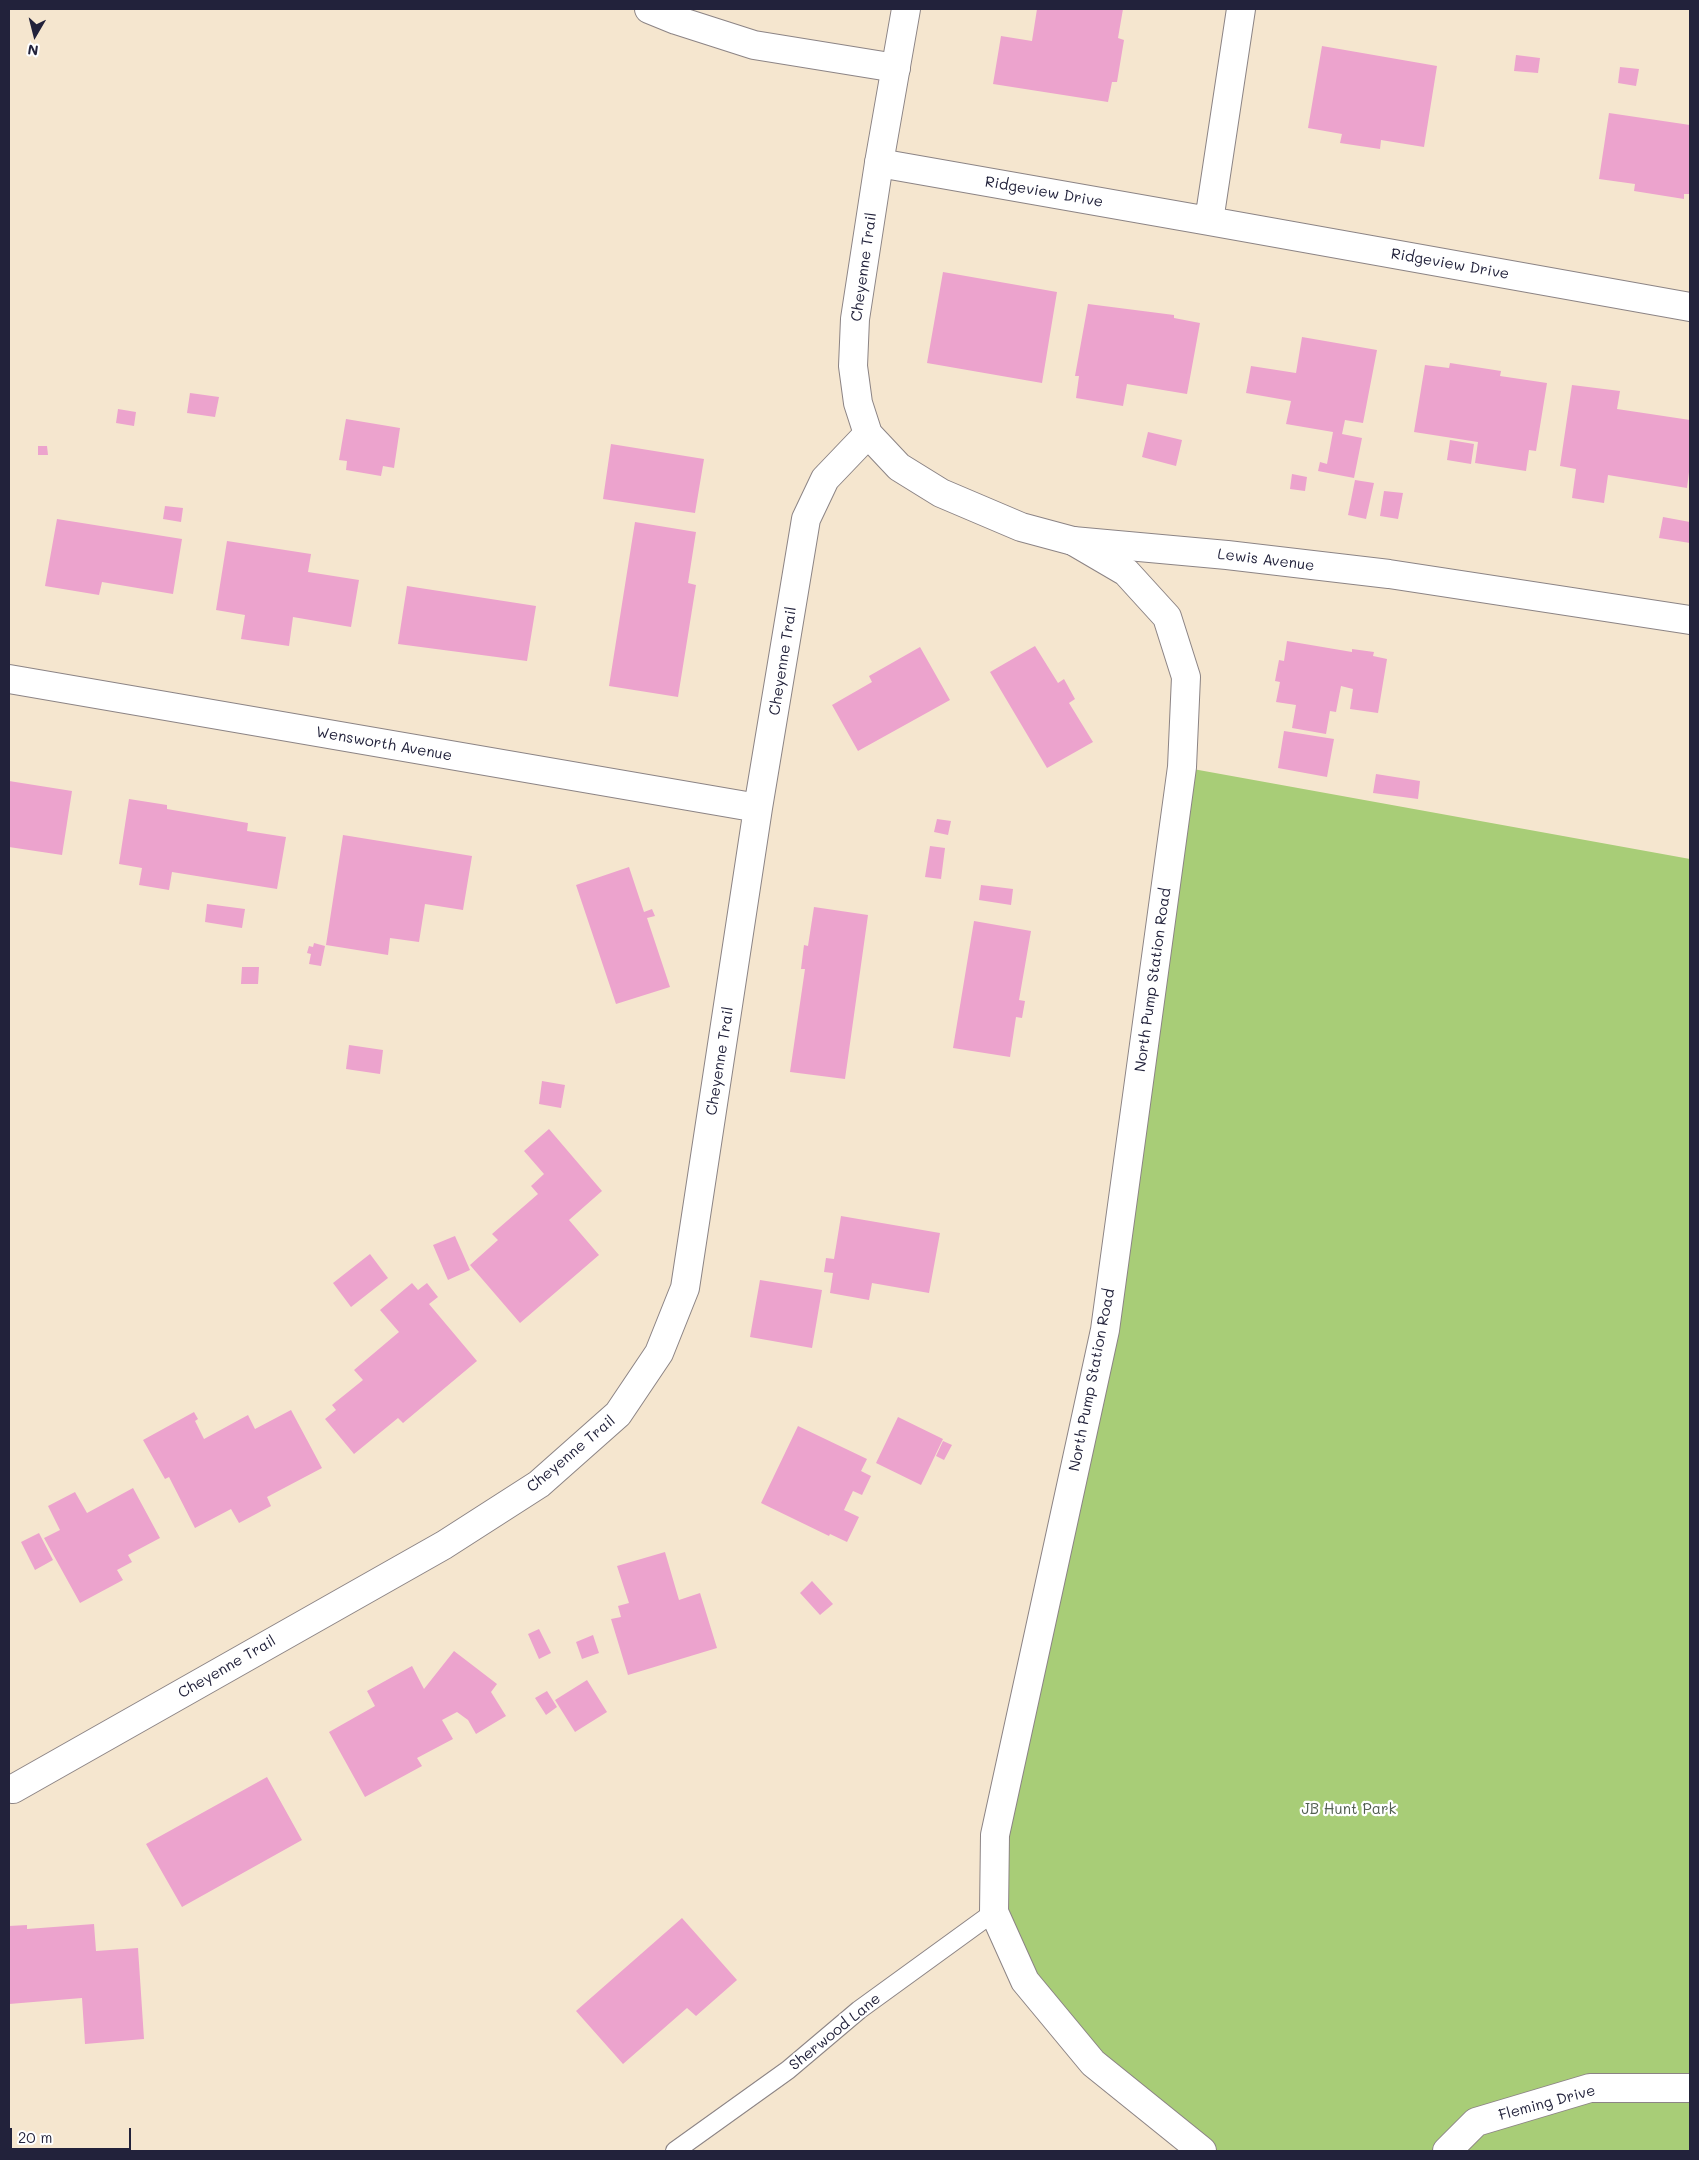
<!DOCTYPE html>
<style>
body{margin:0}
#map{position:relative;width:1699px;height:2160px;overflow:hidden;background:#f5e6cf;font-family:Mali,sans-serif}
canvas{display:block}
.frame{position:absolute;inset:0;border:10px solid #22223b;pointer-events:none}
.north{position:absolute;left:10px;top:10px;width:50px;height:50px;-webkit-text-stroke:4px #fff;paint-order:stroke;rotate:188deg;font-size:14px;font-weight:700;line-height:20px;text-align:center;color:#22223b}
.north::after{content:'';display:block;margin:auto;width:18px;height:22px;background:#22223b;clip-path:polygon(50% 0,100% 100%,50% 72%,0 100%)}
.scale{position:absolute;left:10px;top:2128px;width:121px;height:22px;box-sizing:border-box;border:2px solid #22223b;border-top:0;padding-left:6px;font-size:15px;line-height:18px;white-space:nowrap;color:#22223b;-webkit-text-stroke:4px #fff;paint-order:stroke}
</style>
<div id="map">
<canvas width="1699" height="2160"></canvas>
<div class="frame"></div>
<div class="north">N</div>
<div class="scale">20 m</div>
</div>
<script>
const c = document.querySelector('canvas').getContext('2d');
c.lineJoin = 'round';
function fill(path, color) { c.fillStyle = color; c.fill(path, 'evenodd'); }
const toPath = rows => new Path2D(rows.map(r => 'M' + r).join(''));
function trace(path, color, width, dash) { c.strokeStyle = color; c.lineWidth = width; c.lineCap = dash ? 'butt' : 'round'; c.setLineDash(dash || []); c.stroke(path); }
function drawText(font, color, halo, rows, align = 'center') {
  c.font = font + ' Mali,sans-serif'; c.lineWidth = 4.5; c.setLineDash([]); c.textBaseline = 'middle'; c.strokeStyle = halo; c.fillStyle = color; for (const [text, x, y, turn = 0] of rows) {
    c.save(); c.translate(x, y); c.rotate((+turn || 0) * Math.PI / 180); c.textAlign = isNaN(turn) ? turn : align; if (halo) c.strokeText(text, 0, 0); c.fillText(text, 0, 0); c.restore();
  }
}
fill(toPath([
 [1182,767,1690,859,1690,2151,1202,2151,1093,2063,994,1912,1105,1330]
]), '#a8cd77');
fill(toPath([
 [1037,9,1123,9,1118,38,1124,40,1117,82,1112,82,1108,102,993,84,1001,36,1032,41],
 [1322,46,1437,66,1424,147,1381,140,1380,149,1340,143,1342,134,1308,128],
 [1516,55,1540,58,1538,73,1514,71],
 [1620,67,1639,69,1636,86,1618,83],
 [1609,113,1690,125,1690,194,1684,194,1684,199,1634,191,1635,184,1599,179],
 [943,272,1057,292,1042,383,927,363],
 [1088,304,1174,315,1174,318,1200,323,1187,394,1127,384,1123,406,1076,398,1079,376,1075,376],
 [1302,337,1377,350,1363,423,1345,420,1342,434,1362,438,1354,478,1318,471,1320,462,1327,464,1333,432,1286,424,1291,401,1246,393,1251,366,1296,373],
 [1450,363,1501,371,1500,376,1547,383,1536,451,1529,450,1526,471,1475,463,1478,442,1414,432,1425,365,1449,368],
 [1572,385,1620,391,1617,409,1690,420,1690,464,1687,488,1608,475,1604,503,1572,498,1576,469,1560,466],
 [190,393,219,397,215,417,187,413],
 [118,409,136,412,134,426,116,423],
 [346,419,400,428,394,468,383,466,381,476,346,470,347,461,339,460],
 [1148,432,1182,440,1176,466,1142,457],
 [1450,440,1474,444,1471,464,1447,460],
 [611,444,704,459,695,513,603,499],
 [38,446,47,446,48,455,38,455],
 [1292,474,1307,477,1305,491,1290,489],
 [1355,480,1374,483,1366,519,1348,515],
 [1384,491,1403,493,1398,519,1380,516],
 [165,506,183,508,181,522,163,519],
 [1663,517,1690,522,1690,543,1659,538],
 [57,519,182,539,173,594,102,582,99,595,45,586],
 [635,522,696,532,688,583,696,585,678,697,609,686],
 [227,541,311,554,308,572,359,580,351,627,293,617,289,646,241,639,245,615,216,610],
 [407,586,536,606,527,661,398,644],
 [1287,641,1352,652,1352,649,1374,652,1373,656,1387,659,1378,713,1350,709,1353,689,1341,686,1336,712,1330,711,1326,734,1292,728,1296,705,1276,702,1280,682,1275,681,1279,660,1284,661],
 [1035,646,1058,683,1064,679,1075,699,1069,703,1093,742,1047,768,990,672],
 [920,647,950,700,858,751,832,705,872,682,869,676],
 [1284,731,1334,739,1327,777,1278,768],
 [1376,774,1420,781,1418,799,1373,793],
 [9,781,72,791,62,855,9,847],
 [129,799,167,805,167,809,248,823,247,831,286,837,277,889,172,872,169,890,139,885,142,868,119,864],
 [937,819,951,821,948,835,934,832],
 [343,835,472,856,463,910,425,904,419,942,390,938,388,955,326,945],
 [930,846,945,848,941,879,925,877],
 [629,867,644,912,652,909,655,916,647,918,670,987,616,1004,576,885],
 [981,885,1013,889,1011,905,979,900],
 [207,904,245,909,242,928,205,922],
 [814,907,868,915,845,1079,790,1072,805,969,801,969,804,945,808,946],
 [974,921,1031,931,1019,1000,1025,1001,1022,1018,1016,1017,1010,1057,953,1048],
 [314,943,325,946,321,966,309,964,311,954,307,953,309,946,313,947],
 [242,967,259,967,258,984,241,984],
 [349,1045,383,1050,380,1074,346,1069],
 [542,1081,565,1085,561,1108,539,1104],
 [549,1129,602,1191,569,1220,599,1255,520,1323,470,1265,498,1240,492,1234,538,1194,531,1186,544,1174,524,1151],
 [841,1216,940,1233,929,1293,872,1283,869,1300,830,1293,833,1273,824,1272,826,1258,834,1259],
 [455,1236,470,1270,448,1280,433,1245],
 [370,1254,388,1278,351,1307,333,1283],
 [760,1280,822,1290,812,1348,750,1337],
 [412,1283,418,1290,427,1283,438,1297,429,1304,477,1361,403,1423,398,1418,354,1454,325,1419,336,1410,332,1405,363,1380,354,1370,399,1332,380,1310],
 [291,1410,322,1468,267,1497,271,1506,239,1523,231,1509,195,1528,169,1477,165,1479,143,1440,194,1412,198,1419,195,1421,204,1439,248,1415,255,1429],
 [898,1417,943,1439,921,1485,876,1463],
 [798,1426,867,1459,861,1471,871,1476,862,1495,853,1491,844,1510,859,1517,847,1542,830,1534,829,1536,761,1503],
 [943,1441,952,1445,944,1460,936,1456],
 [133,1488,160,1538,128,1555,132,1562,117,1570,123,1580,80,1603,44,1538,60,1530,48,1506,75,1492,87,1513],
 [39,1533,53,1560,35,1570,21,1542],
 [665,1552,679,1600,700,1593,717,1648,628,1675,611,1619,621,1617,618,1606,629,1603,617,1566],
 [812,1581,833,1604,820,1615,800,1593],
 [539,1629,551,1653,539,1659,528,1634],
 [593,1635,599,1653,582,1659,576,1642],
 [454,1651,497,1684,491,1692,506,1716,476,1734,468,1720,457,1712,442,1720,453,1739,417,1758,422,1766,365,1797,329,1732,375,1706,367,1691,412,1666,424,1689],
 [587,1680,607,1712,575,1732,555,1700],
 [547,1691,557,1707,546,1715,535,1698],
 [267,1777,302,1840,182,1907,146,1844],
 [682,1918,737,1980,696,2016,687,2008,623,2064,576,2011],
 [94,1924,96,1951,138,1948,144,2039,85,2044,82,1998,9,2004,9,1926,27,1925,27,1929]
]), '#eca3cd');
const service = toPath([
 [675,2151,788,2070,859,2010,994,1912]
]);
const minor = toPath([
 [649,9,676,20,754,45,896,68],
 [1241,9,1209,221,1690,307],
 [879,163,1209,221],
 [1073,541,1227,555,1389,574,1690,620],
 [9,679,758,808],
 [13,1789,444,1545,539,1484,618,1414,659,1353,685,1288,758,808,806,519,825,479,868,434],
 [1447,2151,1476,2122,1590,2088,1690,2088]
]);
const tertiary = toPath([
 [906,9,879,163,855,319,853,366,858,403,868,434,899,467,941,493,1021,527,1073,541,1126,572,1167,617,1186,677,1182,767,1105,1330,995,1835,994,1912,1025,1981,1093,2063,1202,2151]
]);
trace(service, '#8c8485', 20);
trace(minor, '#8c8485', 30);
trace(tertiary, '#8c8485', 30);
trace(service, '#fff', 18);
trace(minor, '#fff', 28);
trace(tertiary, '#fff', 28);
drawText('15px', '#22223b', '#fff', [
 ["Ridgeview Drive",1044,192,10],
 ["Ridgeview Drive",1450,264,10],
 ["Cheyenne Trail",864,267,-82],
 ["Lewis Avenue",1266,560,7],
 ["Cheyenne Trail",783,661,-81],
 ["Wensworth Avenue",384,744,10],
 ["North Pump Station Road",1153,980,-82],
 ["Cheyenne Trail",720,1061,-81],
 ["North Pump Station Road",1092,1380,-79],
 ["Cheyenne Trail",571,1454,-40],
 ["Cheyenne Trail",227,1667,-30],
 ["Sherwood Lane",835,2032,-39],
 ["Fleming Drive",1547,2103,-15]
]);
drawText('15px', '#515e50', '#fff', [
 ["JB Hunt Park",1349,1809]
]);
</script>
